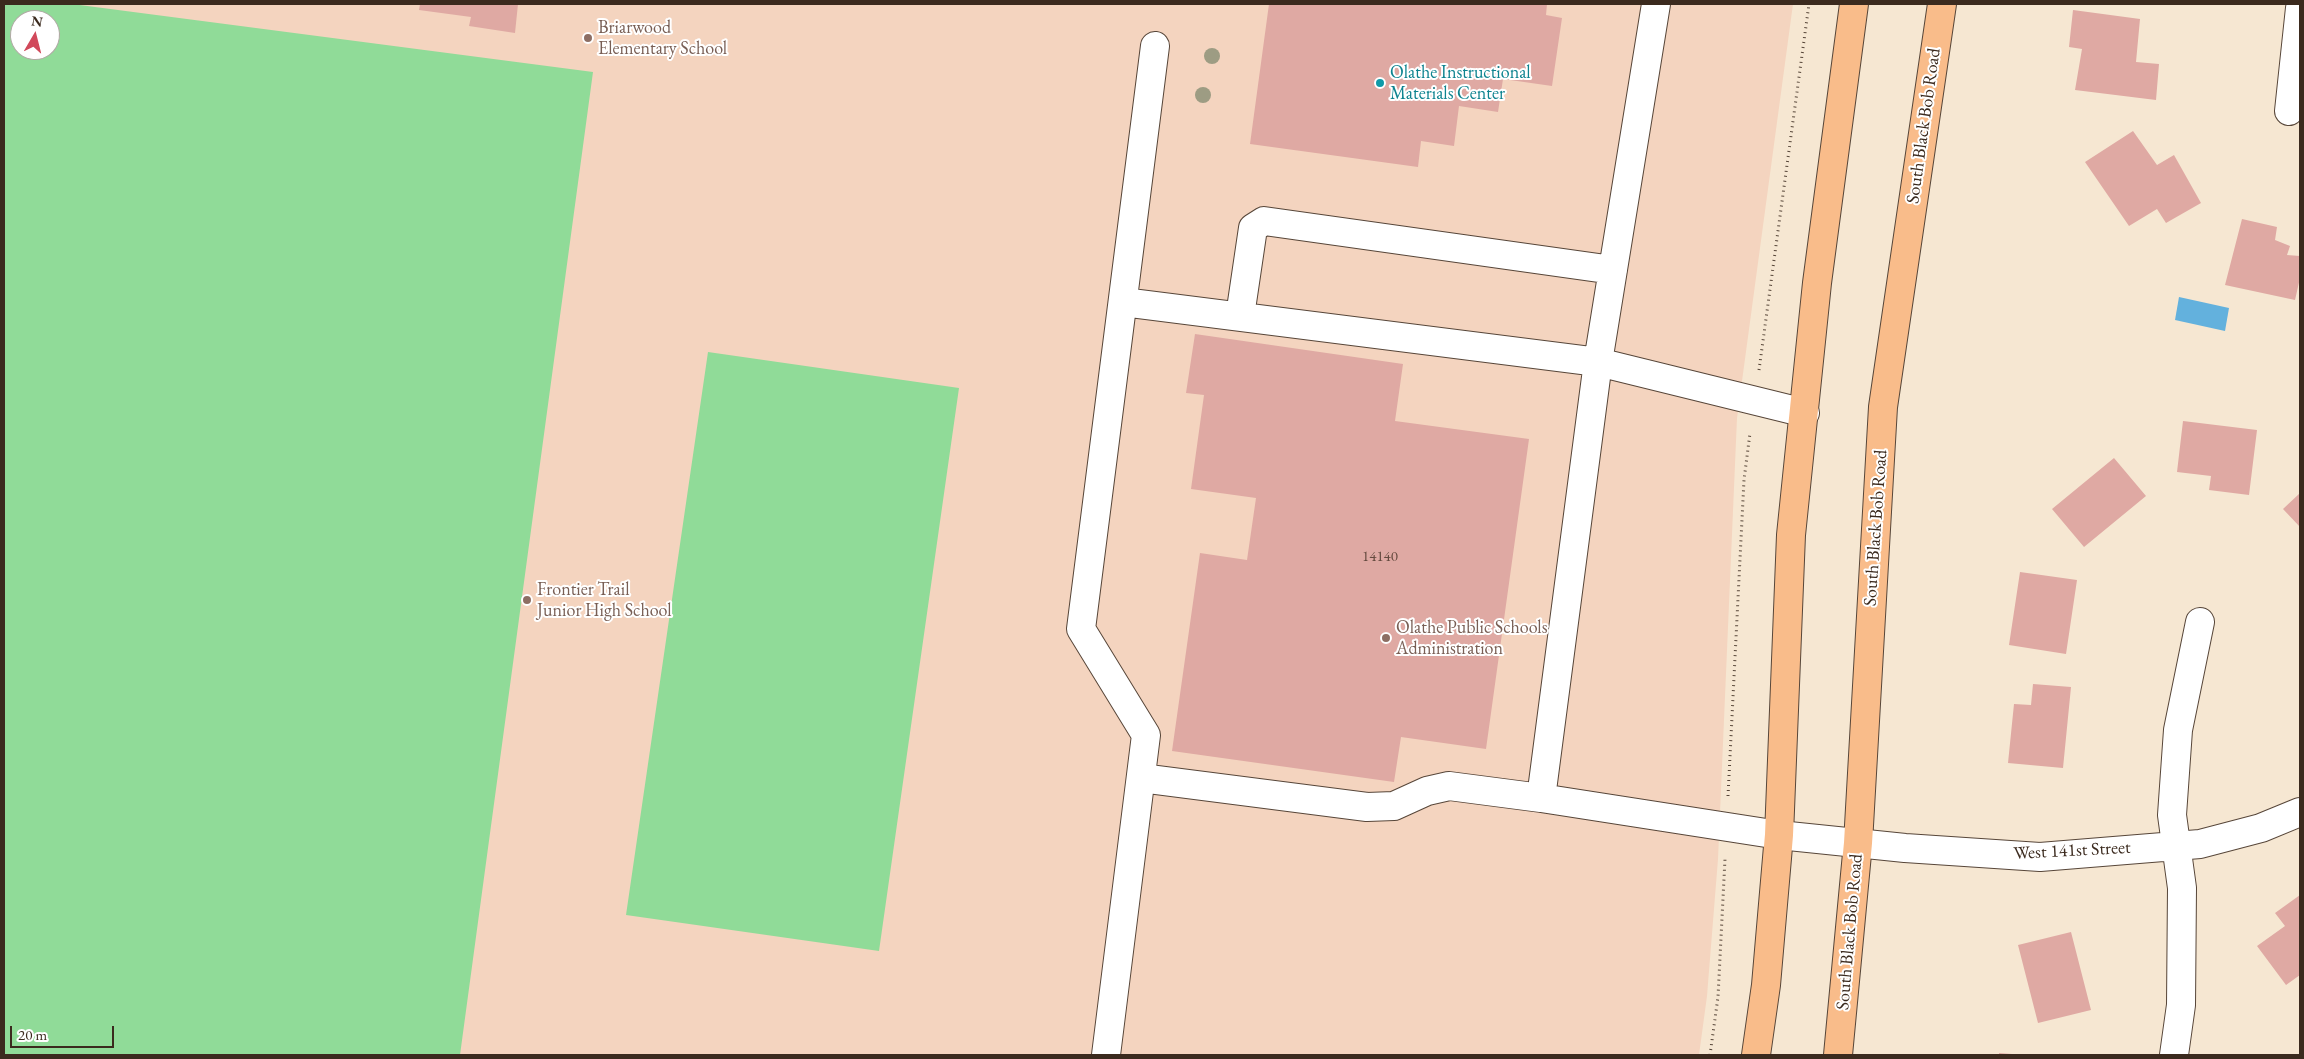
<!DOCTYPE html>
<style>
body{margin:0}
#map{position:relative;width:2304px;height:1059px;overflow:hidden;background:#f6e7d2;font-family:"EB Garamond",serif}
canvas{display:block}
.frame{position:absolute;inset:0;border:5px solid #3b2a1e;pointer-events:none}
.north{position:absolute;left:10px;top:10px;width:50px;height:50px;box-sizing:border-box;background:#fff;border:1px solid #b1aaa5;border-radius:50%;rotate:8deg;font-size:14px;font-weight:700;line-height:20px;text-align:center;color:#3b2a1e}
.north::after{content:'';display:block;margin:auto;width:18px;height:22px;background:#d1495b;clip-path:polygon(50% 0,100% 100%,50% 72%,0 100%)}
.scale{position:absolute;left:10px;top:1026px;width:104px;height:22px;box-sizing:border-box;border:2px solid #3b2a1e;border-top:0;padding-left:6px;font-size:15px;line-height:18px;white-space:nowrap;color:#3b2a1e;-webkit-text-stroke:4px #fff;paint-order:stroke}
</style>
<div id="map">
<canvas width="2304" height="1059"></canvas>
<div class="frame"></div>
<div class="north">N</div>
<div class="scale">20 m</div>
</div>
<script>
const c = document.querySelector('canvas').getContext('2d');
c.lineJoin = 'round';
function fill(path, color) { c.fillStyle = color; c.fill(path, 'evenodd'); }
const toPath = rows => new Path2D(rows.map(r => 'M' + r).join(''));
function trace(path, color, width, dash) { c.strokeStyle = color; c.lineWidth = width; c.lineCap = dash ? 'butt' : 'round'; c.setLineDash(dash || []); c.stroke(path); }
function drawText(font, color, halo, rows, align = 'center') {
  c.font = font + ' "EB Garamond",serif'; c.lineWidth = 4; c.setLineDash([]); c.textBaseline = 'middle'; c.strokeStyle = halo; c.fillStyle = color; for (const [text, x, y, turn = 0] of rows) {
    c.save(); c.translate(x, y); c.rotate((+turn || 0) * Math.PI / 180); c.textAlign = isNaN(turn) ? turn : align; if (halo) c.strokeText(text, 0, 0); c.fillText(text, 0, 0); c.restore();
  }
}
fill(toPath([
 [4,4,1793,4,1737,418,1718,859,1707,996,1699,1055,4,1055],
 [20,20,50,20,50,50,20,50]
]), '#f4d4bf');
fill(toPath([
 [4,4,72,4,593,72,460,1055,4,1055],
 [20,20,50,20,50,50,20,50],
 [708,352,959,388,879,951,626,915]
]), '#90db98');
fill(toPath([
 [2179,297,2229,308,2225,331,2175,320]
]), '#63b1dd');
fill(toPath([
 [420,4,518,4,515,33,469,26,471,17,419,10],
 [1269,4,1547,4,1546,15,1562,18,1552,86,1503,79,1498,112,1459,106,1454,146,1421,141,1418,167,1250,144],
 [2073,10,2140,19,2136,62,2159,64,2156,100,2075,90,2082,49,2069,47],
 [2133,131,2157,165,2174,155,2201,203,2166,223,2157,209,2129,226,2085,162],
 [2242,219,2277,227,2275,240,2290,246,2287,255,2300,256,2300,278,2295,300,2225,285],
 [1195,334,1403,364,1395,421,1529,439,1486,749,1401,737,1394,782,1172,751,1200,553,1247,560,1256,498,1191,489,1204,395,1186,393],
 [2183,421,2257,430,2249,495,2209,490,2211,476,2177,472],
 [2114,458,2146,496,2084,547,2052,509],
 [2300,493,2300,527,2283,509],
 [2020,572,2077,580,2066,654,2009,645],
 [2033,684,2071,687,2063,768,2008,763,2014,704,2031,705],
 [2300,895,2300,975,2286,985,2257,946,2285,926,2275,913],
 [2071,932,2091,1010,2038,1023,2018,945],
 [1999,1053,2012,1054,2011,1055,1999,1055]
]), '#dfa9a3');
const minor = toPath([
 [2289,111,2300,8],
 [1123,302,1598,362,1656,4],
 [1240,316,1253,228,1264,221,1613,270],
 [1141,778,1367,807,1394,806,1427,791,1449,786,1541,798,1779,835,1905,848,2040,857,2200,844,2261,828,2300,812],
 [1541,798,1598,362,1805,413],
 [1106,1055,1146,735,1081,629,1155,46],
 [2174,1055,2181,1005,2182,888,2172,815,2178,730,2200,622]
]);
const major = toPath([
 [1756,1055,1766,985,1779,835,1791,535,1817,283,1854,4],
 [1838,1055,1858,843,1883,407,1942,4]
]);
trace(minor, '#574639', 30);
trace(major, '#574639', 30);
trace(toPath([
 [1759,370,1809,4],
 [1728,796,1744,480,1750,433],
 [1710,1055,1718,997,1725,859]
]), '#574639', 3, [1, 4]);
trace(minor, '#fff', 28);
trace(major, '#f9bc8a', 28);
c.fillStyle = '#9d9c83';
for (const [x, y] of [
 [1212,56],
 [1203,95]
]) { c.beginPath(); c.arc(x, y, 8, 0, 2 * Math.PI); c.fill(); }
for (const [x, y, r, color] of [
 [588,38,5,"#8d6e63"],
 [1380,83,5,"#0f9aa8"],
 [527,600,5,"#8d6e63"],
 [1386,638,5,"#8d6e63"]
]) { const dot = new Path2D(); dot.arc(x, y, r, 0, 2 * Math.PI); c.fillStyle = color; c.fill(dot); trace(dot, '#fff', 2); }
drawText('15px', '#644a3f', null, [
 ["14140",1380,557]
]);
drawText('18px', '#785e54', '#fff', [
 ["Briarwood",598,28],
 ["Elementary School",598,49],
 ["Frontier Trail",537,590],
 ["Junior High School",537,611],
 ["Olathe Public Schools",1396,628],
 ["Administration",1396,649]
], 'left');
drawText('18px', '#0d838f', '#fff', [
 ["Olathe Instructional",1390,73],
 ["Materials Center",1390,94]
], 'left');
drawText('18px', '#3b2a1e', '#fff', [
 ["South Black Bob Road",1924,126,-82],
 ["South Black Bob Road",1876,528,-86],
 ["West 141st Street",2072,851,-3],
 ["South Black Bob Road",1850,932,-85]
]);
</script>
